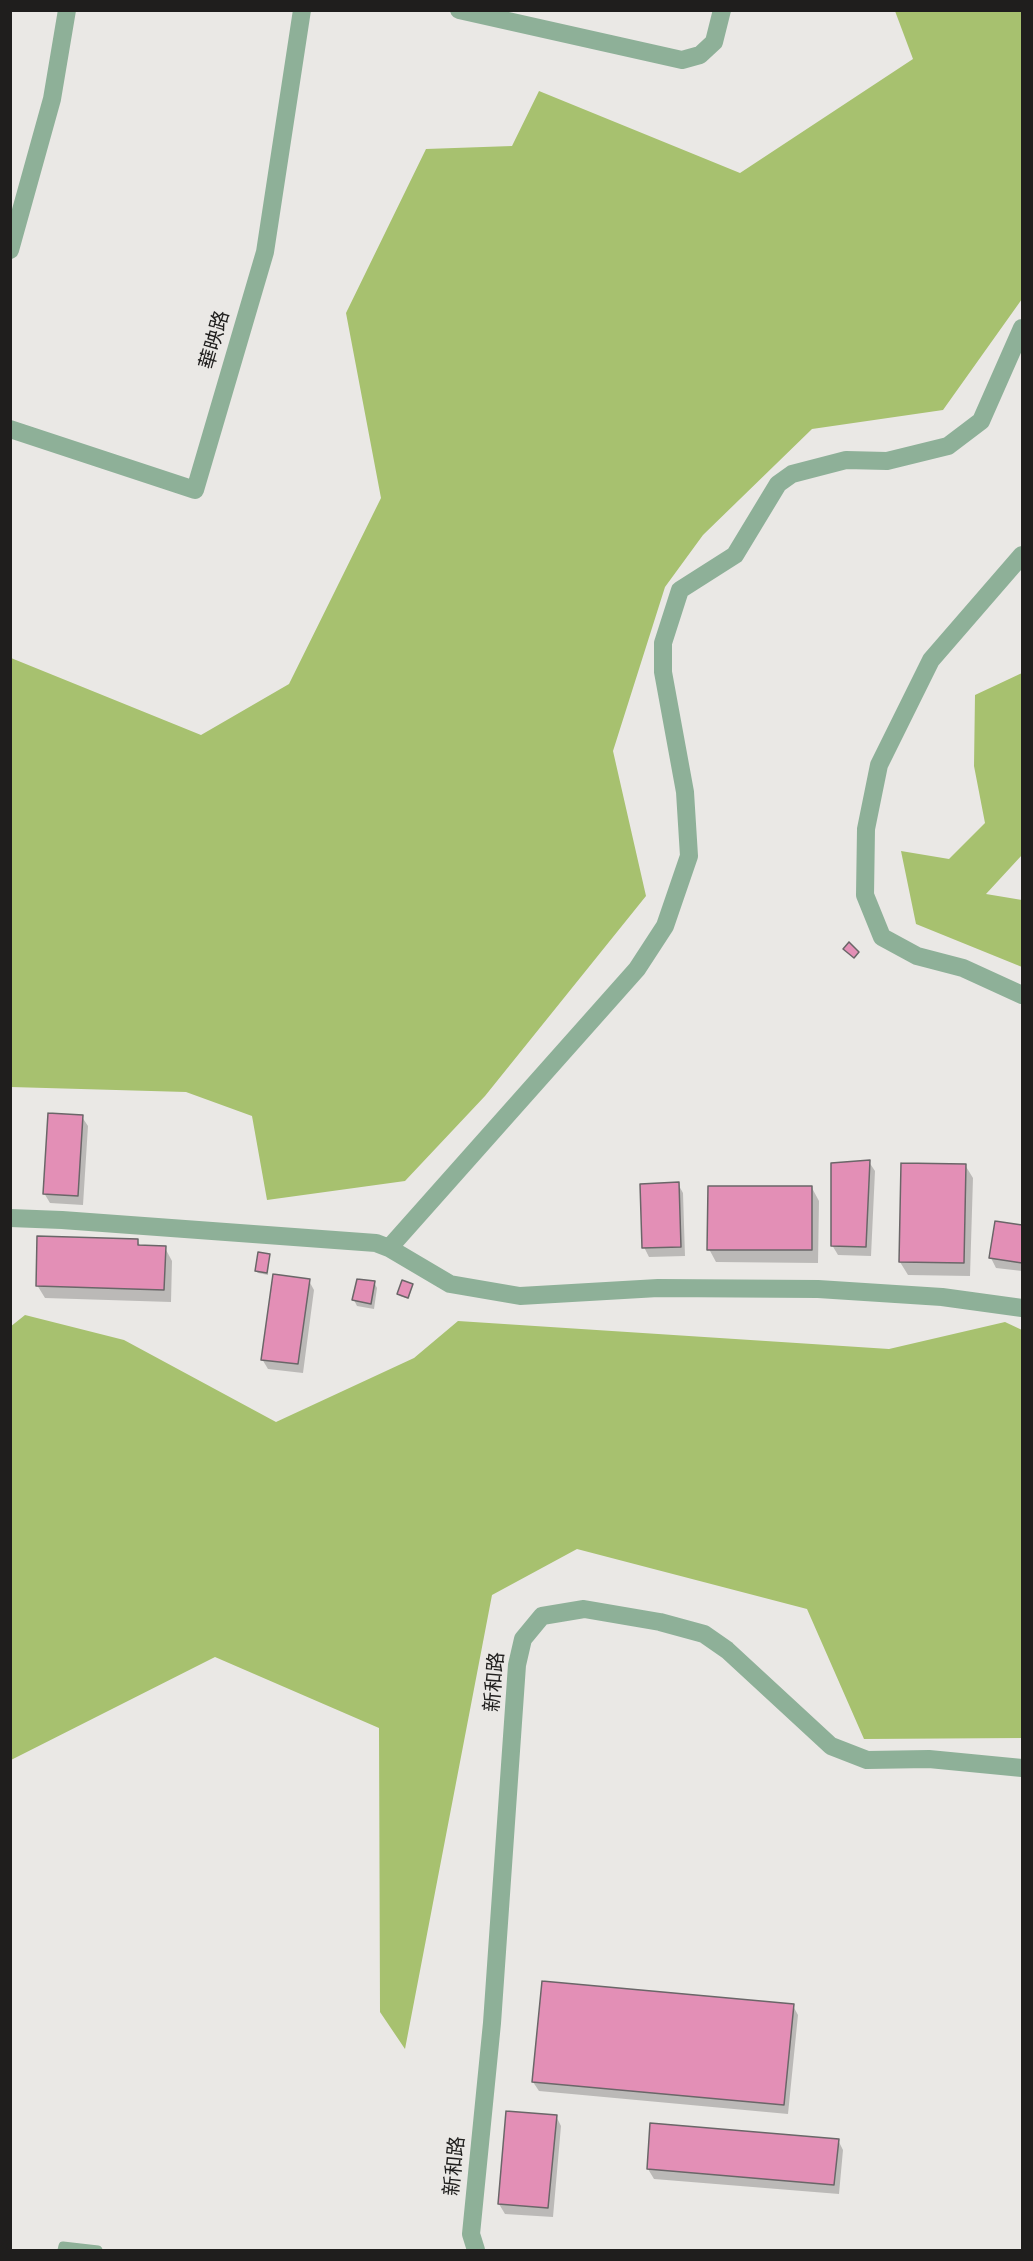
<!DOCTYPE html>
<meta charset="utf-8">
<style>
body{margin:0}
#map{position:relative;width:1033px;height:2261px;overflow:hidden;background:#eae8e5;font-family:"Noto Sans",sans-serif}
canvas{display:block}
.frame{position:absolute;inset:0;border:12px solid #1f1e1d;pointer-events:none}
</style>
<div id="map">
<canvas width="1033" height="2261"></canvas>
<div class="frame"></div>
</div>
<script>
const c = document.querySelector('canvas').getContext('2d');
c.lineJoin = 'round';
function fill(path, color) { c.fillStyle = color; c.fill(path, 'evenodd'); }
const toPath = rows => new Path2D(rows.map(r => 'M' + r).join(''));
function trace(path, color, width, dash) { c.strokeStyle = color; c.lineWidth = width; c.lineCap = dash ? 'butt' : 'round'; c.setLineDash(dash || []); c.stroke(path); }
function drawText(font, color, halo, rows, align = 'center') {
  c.font = font + ' "Noto Sans","Noto Sans TC",sans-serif'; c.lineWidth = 4.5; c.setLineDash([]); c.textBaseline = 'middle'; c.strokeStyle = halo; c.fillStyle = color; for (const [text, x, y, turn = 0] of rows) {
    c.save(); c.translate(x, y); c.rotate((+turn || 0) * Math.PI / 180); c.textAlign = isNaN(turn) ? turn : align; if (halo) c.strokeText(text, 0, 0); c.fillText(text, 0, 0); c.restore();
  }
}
fill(toPath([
 [895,11,1022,11,1022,299,943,410,812,429,703,535,665,587,613,751,646,896,485,1096,405,1181,267,1200,252,1116,186,1092,11,1087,11,658,201,735,289,684,381,498,346,313,426,149,512,146,539,91,740,173,913,59],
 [1022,673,1022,855,986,894,1022,900,1022,967,916,924,901,851,949,859,985,823,974,766,975,695],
 [25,1315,124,1340,276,1422,414,1358,458,1321,889,1349,1005,1322,1022,1330,1022,1738,864,1739,807,1609,577,1549,492,1595,405,2049,380,2012,379,1728,215,1657,11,1760,10,1327]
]), '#a7c16f');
fill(toPath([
 [82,1117,88,1126,83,1205,50,1203,44,1193],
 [869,1162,875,1171,871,1256,838,1255,832,1245],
 [965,1165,973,1178,970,1276,908,1275,900,1262],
 [678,1184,683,1193,685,1256,649,1257,644,1247],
 [812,1188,819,1201,818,1263,716,1262,709,1249],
 [996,1223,1022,1227,1022,1271,996,1268,991,1258],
 [137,1240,141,1247,165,1248,172,1261,171,1302,45,1298,37,1285],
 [269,1256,268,1275,258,1273,256,1271],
 [309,1281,314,1290,303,1373,268,1369,262,1359],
 [374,1282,377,1288,374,1309,357,1306,354,1300],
 [412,1286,409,1299,400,1296,398,1293],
 [793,2006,798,2015,788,2114,539,2091,533,2082],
 [556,2116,561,2126,553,2217,505,2214,499,2204],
 [838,2140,843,2150,839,2194,654,2179,648,2169]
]), '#0003');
const building = toPath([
 [849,942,859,952,854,958,843,949,849,942],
 [48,1113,83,1115,78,1196,43,1194,48,1113],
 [870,1160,866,1247,831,1246,831,1163,870,1160],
 [901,1163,966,1164,964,1263,899,1262,901,1163],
 [679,1182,681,1247,642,1248,640,1184,679,1182],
 [708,1186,812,1186,812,1250,707,1250,708,1186],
 [995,1221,1022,1225,1022,1263,989,1258,995,1221],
 [37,1236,138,1239,138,1245,166,1246,164,1290,36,1286,37,1236],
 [258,1252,270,1254,267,1273,255,1271,258,1252],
 [273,1274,310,1279,298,1364,261,1360,273,1274],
 [357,1279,375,1281,371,1304,352,1300,357,1279],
 [402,1280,413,1284,408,1298,397,1294,402,1280],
 [542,1981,794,2004,784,2105,532,2082,542,1981],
 [506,2111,557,2115,548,2208,498,2204,506,2111],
 [650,2123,839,2139,834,2185,647,2169,650,2123]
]);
fill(building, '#e38fb6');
trace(building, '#6a6668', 1.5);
trace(toPath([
 [62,2250,63,2246,98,2250]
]), '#8eb098', 9);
trace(toPath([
 [459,10,682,60,700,55,714,42,722,10],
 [10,250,52,99,67,10],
 [10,429,195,490,265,252,302,10],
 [1022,555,931,660,879,765,866,829,865,895,882,937,917,956,963,968,1022,995],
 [10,1218,62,1220,376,1243,389,1248,450,1284,520,1296,658,1288,818,1289,942,1297,1022,1308],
 [389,1248,637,969,665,926,689,856,685,792,663,672,663,643,680,590,735,555,778,484,792,474,846,460,887,461,948,446,981,421,1022,328],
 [476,2250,471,2234,492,2023,517,1665,523,1639,542,1616,584,1609,660,1622,704,1634,727,1650,831,1746,867,1760,929,1759,1022,1768]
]), '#8eb098', 18);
drawText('20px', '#1f1e1d', '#eae8e5', [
 ["華映路",215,340,-74],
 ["新和路",495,1682,-85],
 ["新和路",455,2166,-84]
]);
</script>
